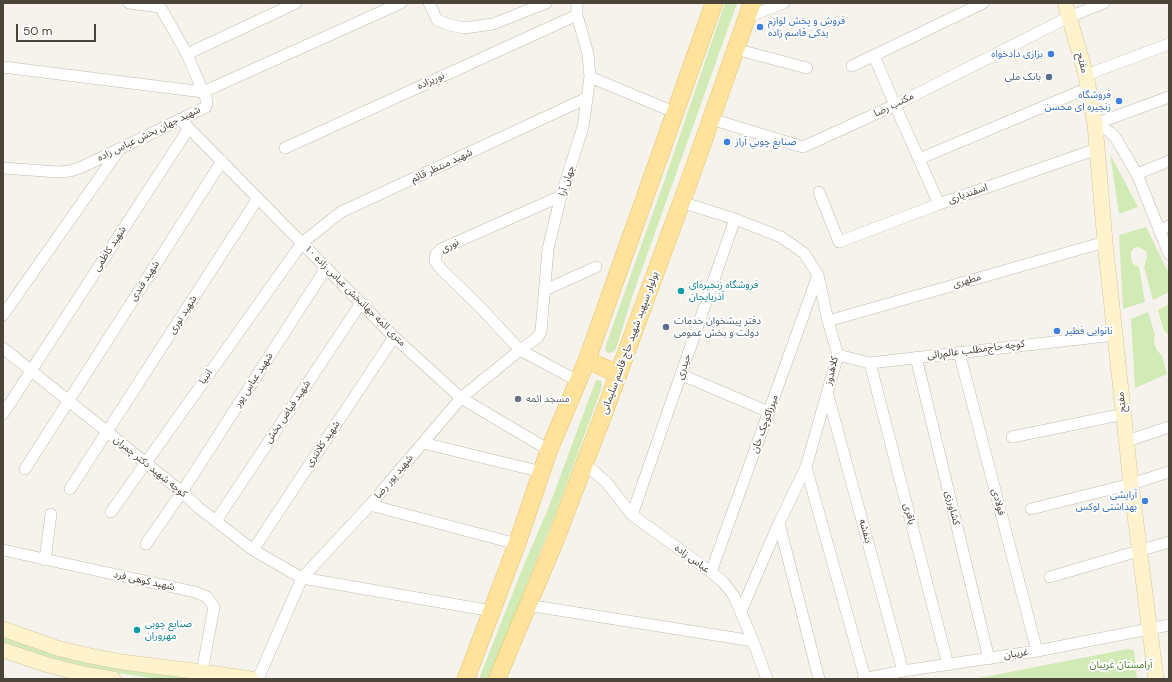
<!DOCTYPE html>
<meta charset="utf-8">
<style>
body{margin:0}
#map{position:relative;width:1172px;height:682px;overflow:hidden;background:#f6f3ec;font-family:"DM Sans",sans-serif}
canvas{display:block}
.frame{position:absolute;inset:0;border:4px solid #4b4439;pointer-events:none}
.scale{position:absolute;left:16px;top:24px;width:80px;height:18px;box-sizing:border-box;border:2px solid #4b4439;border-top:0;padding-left:5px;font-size:12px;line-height:14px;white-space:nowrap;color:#4b4439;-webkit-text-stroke:3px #fff;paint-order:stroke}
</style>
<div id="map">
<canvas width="1172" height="682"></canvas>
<div class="frame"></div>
<div class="scale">50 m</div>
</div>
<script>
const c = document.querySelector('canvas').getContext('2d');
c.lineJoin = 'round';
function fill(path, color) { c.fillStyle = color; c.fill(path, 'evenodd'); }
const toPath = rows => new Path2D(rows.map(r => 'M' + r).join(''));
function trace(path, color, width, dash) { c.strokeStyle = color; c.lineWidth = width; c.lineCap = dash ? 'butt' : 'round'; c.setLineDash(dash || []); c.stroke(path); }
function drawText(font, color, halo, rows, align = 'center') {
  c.font = font + ' "DM Sans","Noto Sans Arabic",sans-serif'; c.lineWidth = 4; c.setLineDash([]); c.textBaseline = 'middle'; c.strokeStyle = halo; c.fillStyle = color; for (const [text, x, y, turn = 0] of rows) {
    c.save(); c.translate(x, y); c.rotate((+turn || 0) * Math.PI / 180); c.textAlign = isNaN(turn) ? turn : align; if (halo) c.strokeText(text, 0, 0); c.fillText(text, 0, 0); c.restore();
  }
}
fill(toPath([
 [725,3,737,3,632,297,616,349,613,352,608,353,605,350,607,342,666,176],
 [1110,154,1138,207,1119,214],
 [1146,227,1169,274,1169,292,1153,300,1144,267,1147,257,1147,253,1145,250,1138,247,1134,248,1131,252,1131,258,1133,264,1139,267,1145,302,1123,309,1119,235],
 [1169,304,1169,335,1164,331,1158,310],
 [1148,312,1155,335,1154,342,1156,349,1162,356,1167,374,1135,388,1131,319],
 [596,380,601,381,602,385,601,390,558,507,489,679,479,679,521,572,550,504],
 [3,635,211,679,159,679,118,673,74,664,24,650,3,642],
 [1128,649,1134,650,1137,679,974,679]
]), '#d2eab5');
const minor = toPath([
 [129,3,160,7],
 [429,3,437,20,450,25,464,28,493,24,546,3],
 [747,17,784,3],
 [735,49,807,68],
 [187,54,296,3],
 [874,56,895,105,939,204],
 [852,66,983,3],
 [3,67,203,92,401,3],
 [1086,75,1169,44],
 [590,77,674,112],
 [180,119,394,337,461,398,549,450],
 [711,119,803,147,895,105,1069,17,1104,3],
 [1095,124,1110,132,1115,137,1137,174,1169,254],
 [1095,124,1169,97],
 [285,148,577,15],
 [919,159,1088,88],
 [3,168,58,172,70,171,82,167,206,107,207,101,187,54,158,3],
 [1137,174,1169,161],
 [819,192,839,242,939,204,1097,149],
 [561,196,441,249,436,254,435,261,442,270,480,307,520,350,538,337,541,331,548,249,561,196,583,127,590,77,588,54,577,15,577,3],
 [681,202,735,219,781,237,804,253,818,275,828,321,838,355,806,467,779,523,741,611],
 [1159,230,1169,226],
 [545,290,596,267],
 [3,315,119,150],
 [828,321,1105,242],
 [3,348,182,492,199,508,253,550,302,578,492,611],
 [959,352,1037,651],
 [838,355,870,363,1115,335],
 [916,357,989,659],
 [870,363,948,665],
 [682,375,769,412],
 [827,392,903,671],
 [3,414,189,128],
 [1012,437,1124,414],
 [1127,441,1169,427],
 [423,443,542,472],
 [584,463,606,482,632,515,711,572,724,583,734,596,753,641,767,679],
 [806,467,865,678],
 [25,469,222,161],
 [70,489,258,198],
 [370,505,517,544],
 [1031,509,1131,484,1169,472],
 [111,512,302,243,341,212,587,98],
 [632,515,735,219],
 [216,521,361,303],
 [779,523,819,679],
 [146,544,182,492,326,268],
 [3,550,195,592,207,597,214,607,202,672],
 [253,550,394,337],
 [45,560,51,514],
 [711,572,818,275],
 [1050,577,1169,542],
 [527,605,753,641],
 [258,679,264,665,302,578,370,505,461,398,520,350,578,381],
 [863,679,903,671,1037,651,1169,625]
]);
const secondary = toPath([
 [1065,3,1086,75,1095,124,1105,242,1131,484,1156,679],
 [3,629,57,648,90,656,122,662,202,672,251,679],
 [3,650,48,665,83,674,113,679]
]);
const primary = toPath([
 [587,360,618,374],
 [466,679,517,544,549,450,587,360,714,3],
 [497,679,555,541,604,413,690,179,752,3]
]);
trace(minor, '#c2bbae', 12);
trace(secondary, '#d6c79b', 16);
trace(primary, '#e6c16a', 18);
trace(minor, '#fff', 11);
trace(secondary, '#fff3cd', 15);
trace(primary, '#ffe39c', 17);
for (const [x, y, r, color] of [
 [760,27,4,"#3f7fe0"],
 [1051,54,4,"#3f7fe0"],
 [1049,77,4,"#5c6f8a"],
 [1119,101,4,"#3f7fe0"],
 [727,142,4,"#3f7fe0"],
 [681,291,4,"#0f9aa8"],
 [666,327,4,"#5c6f8a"],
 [1057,331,4,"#3f7fe0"],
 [518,399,4,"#6b7280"],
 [1145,501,4,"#3f7fe0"],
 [137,630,4,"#0f9aa8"]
]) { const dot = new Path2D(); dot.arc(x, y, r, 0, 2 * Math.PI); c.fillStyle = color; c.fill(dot); trace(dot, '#fff', 1.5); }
drawText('10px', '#366cbe', '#fff', [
 ["فروش و پخش لوازم",768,21],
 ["یدکی قاسم زاده",768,33],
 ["بزازی دادخواه",1043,54,"right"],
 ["فروشگاه",1111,95,"right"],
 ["زنجیره ای محسن",1111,107,"right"],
 ["صنايع چوبي آراز",735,142],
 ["نانوایی فطیر",1065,331],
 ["آرایشی",1137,495,"right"],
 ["بهداشتی لوکس",1137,507,"right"]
], 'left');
drawText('10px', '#4b4439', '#fff', [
 ["مفتح",1082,63,75],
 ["نوریزاده",431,81,-24],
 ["مکتب رضا",894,105,-26],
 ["شهید جهان بخش عباس زاده",149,134,-26],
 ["شهید منتظر قائم",442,166,-25],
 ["جهان آرا",567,181,-72],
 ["اسفندیاری",968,194,-19],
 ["نوری",450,246,-27],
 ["شهید کاظمی",110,249,-57],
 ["شهید قندی",145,281,-57],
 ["مطهری",967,281,-16],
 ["۱۰ متری ائمه جهانبخش عباس زاده",355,296,45],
 ["شهید نوری",183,315,-57],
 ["بولوار سپهبد شهید حاج قاسم سلیمانی",630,343,-70],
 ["کوچه حاج‌مطلب عالم‌رائی",976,350,-7],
 ["حیدری",684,367,-71],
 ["کلاهدوز",832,371,-76],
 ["انبیا",206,377,-55],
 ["شهید عباس پور",254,380,-57],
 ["مفتح",1122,402,-96],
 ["شهید فیاض بخش",288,412,-56],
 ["میرزاکوچک خان",765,424,-70],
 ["شهید کلانتری",323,444,-56],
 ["کوچه شهید دکتر چمران",150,467,39],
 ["شهید پور رضا",394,477,-50],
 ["فولادی",998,502,75],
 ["کشاورزی",952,508,76],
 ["باقری",909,514,76],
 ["بنفشه",865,531,75],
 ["عباس زاده",692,559,36],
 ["شهید کوهی فرد",144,581,12],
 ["غریبان",1016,654,-9]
]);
drawText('10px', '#4e5e75', '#fff', [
 ["بانک ملی",1041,77],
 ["دفتر پیشخوان خدمات",674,321,"left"],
 ["دولت و بخش عمومی",674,333,"left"]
], 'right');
drawText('10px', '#0d838f', '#fff', [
 ["فروشگاه زنجیره‌ای",689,285],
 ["آذربایجان",689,297],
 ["صنایع چوبی",145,624],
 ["مهروران",145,636]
], 'left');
drawText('10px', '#5b616d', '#fff', [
 ["مسجد ائمه",526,399]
], 'left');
drawText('10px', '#4a7f2a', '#fff', [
 ["آرامستان غریبان",1121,665]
]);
</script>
